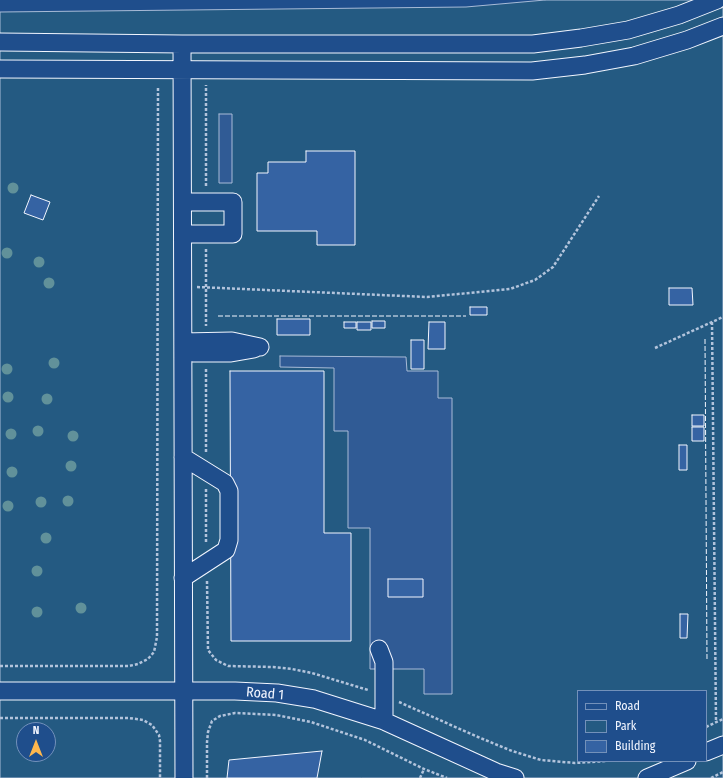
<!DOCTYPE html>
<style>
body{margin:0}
#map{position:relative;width:723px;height:778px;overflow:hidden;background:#1f4e8c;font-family:"Fira Sans Condensed",sans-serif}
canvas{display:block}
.legend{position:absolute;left:577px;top:690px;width:130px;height:72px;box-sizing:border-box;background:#1f4e8c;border:1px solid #7391ba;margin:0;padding:5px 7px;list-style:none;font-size:12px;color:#f2f6ff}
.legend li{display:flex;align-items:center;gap:8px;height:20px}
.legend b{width:20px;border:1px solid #7391ba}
.north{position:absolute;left:16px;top:722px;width:40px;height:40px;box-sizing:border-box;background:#1f4e8c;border:1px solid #7391ba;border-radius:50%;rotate:0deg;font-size:11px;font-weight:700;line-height:16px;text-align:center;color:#f2f6ff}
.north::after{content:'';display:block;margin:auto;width:14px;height:18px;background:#ffb74d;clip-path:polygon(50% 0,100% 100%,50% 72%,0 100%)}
</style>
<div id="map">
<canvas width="723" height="778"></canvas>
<ul class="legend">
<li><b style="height:5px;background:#1f4e8c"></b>Road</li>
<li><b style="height:11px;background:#245a82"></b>Park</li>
<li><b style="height:11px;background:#3563a3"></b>Building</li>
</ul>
<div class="north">N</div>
</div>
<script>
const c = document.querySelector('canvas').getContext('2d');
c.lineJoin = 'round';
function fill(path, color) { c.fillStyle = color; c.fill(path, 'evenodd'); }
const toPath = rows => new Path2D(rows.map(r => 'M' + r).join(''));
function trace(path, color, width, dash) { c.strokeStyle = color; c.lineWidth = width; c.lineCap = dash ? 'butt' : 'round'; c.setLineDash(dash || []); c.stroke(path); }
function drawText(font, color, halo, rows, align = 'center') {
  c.font = font + ' "Fira Sans Condensed",sans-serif'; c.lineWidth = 3; c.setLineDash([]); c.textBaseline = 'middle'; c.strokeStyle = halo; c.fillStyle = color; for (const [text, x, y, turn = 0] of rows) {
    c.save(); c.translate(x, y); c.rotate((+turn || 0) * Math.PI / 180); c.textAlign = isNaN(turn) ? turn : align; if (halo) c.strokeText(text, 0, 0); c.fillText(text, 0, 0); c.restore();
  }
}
const green = toPath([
 [545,0,723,0,723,778,0,778,0,12,466,7,545,0],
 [578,691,706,691,706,761,578,761,578,691],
 [24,730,48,730,48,754,24,754,24,730]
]);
fill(green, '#245a82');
trace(green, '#a8bbd7', 1);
const parking = toPath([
 [219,114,232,114,232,183,219,183,219,114],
 [280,356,406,357,407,371,438,371,438,398,452,398,452,694,424,694,424,669,370,669,370,528,348,528,348,431,334,431,334,368,280,367,280,356]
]);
fill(parking, '#305b95');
trace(parking, '#a8bbd7', 1);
const building = toPath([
 [306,151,355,151,355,245,317,245,317,231,257,231,257,173,268,173,268,162,306,162,306,151],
 [31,195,50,202,43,220,24,213,31,195],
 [669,288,692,288,693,305,669,305,669,288],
 [470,307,487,307,487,315,470,315,470,307],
 [277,319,310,319,310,335,277,335,277,319],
 [372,321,385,321,385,328,372,328,372,321],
 [344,322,356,322,356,328,344,328,344,322],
 [357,322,371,322,371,330,357,330,357,322],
 [429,322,445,322,445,349,428,349,429,322],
 [411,340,424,340,424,369,411,369,411,340],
 [230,371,324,371,324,533,351,533,351,641,231,641,230,371],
 [692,415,704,415,704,426,692,426,692,415],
 [692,427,704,427,704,441,692,441,692,427],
 [679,445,687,445,687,470,679,470,679,445],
 [388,579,423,579,423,597,388,597,388,579],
 [680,614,688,614,687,638,680,638,680,614],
 [322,751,317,778,227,778,229,760,322,751]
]);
fill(building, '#3563a3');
trace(building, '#f2f6ff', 1);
const minor = toPath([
 [0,42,182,44,533,44,581,38,628,30,679,15,717,0],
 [182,44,184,778],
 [0,69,532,71,585,65,634,56,687,40,723,26],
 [183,202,233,202,233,234,183,234],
 [183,342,232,341,260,347],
 [193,353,231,353,254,349],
 [183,457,225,483,229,491,229,540,226,550,183,578],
 [379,649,384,662,384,721],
 [0,691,235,691,277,693,314,699,384,721,496,772,515,778],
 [706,752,723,745],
 [647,778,687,761]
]);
trace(minor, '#f2f6ff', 19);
trace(toPath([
 [206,186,206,85],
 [206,249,206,326],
 [197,287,427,297,510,289,535,280,553,267,599,196],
 [712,322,716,722],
 [655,348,723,317],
 [206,369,206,454],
 [206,489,206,544],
 [207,581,208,650,216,660,228,666,273,667,292,669,312,673,368,690],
 [0,666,129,666,138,664,148,659,154,652,157,637,158,86],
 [399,702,478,737,512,751,541,760,575,763,607,761],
 [0,718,129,718,143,720,152,725,159,735,160,741,160,778],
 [706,727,723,719],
 [207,778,207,742,208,732,212,721,220,716,235,713,276,715,311,722,365,740,424,769,447,778],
 [420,778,424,769],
 [711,778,723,772]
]), '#b3c4dc', 2.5, [3, 2]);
trace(minor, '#1f4e8c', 17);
trace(toPath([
 [218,316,466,316],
 [705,339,707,660]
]), '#f2f6ff', 1, [5, 2]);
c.fillStyle = '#61919a';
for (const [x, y] of [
 [13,188],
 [7,253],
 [39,262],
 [49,283],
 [54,363],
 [7,369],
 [8,397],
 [47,399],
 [38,431],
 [11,434],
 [73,436],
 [71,466],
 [12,472],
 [68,501],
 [41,502],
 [8,506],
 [46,538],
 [37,571],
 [81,608],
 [37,612]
]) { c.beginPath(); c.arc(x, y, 5.5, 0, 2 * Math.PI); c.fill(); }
drawText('14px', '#f2f6ff', '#1f4e8c', [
 ["Road 1",265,694,5]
]);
</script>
